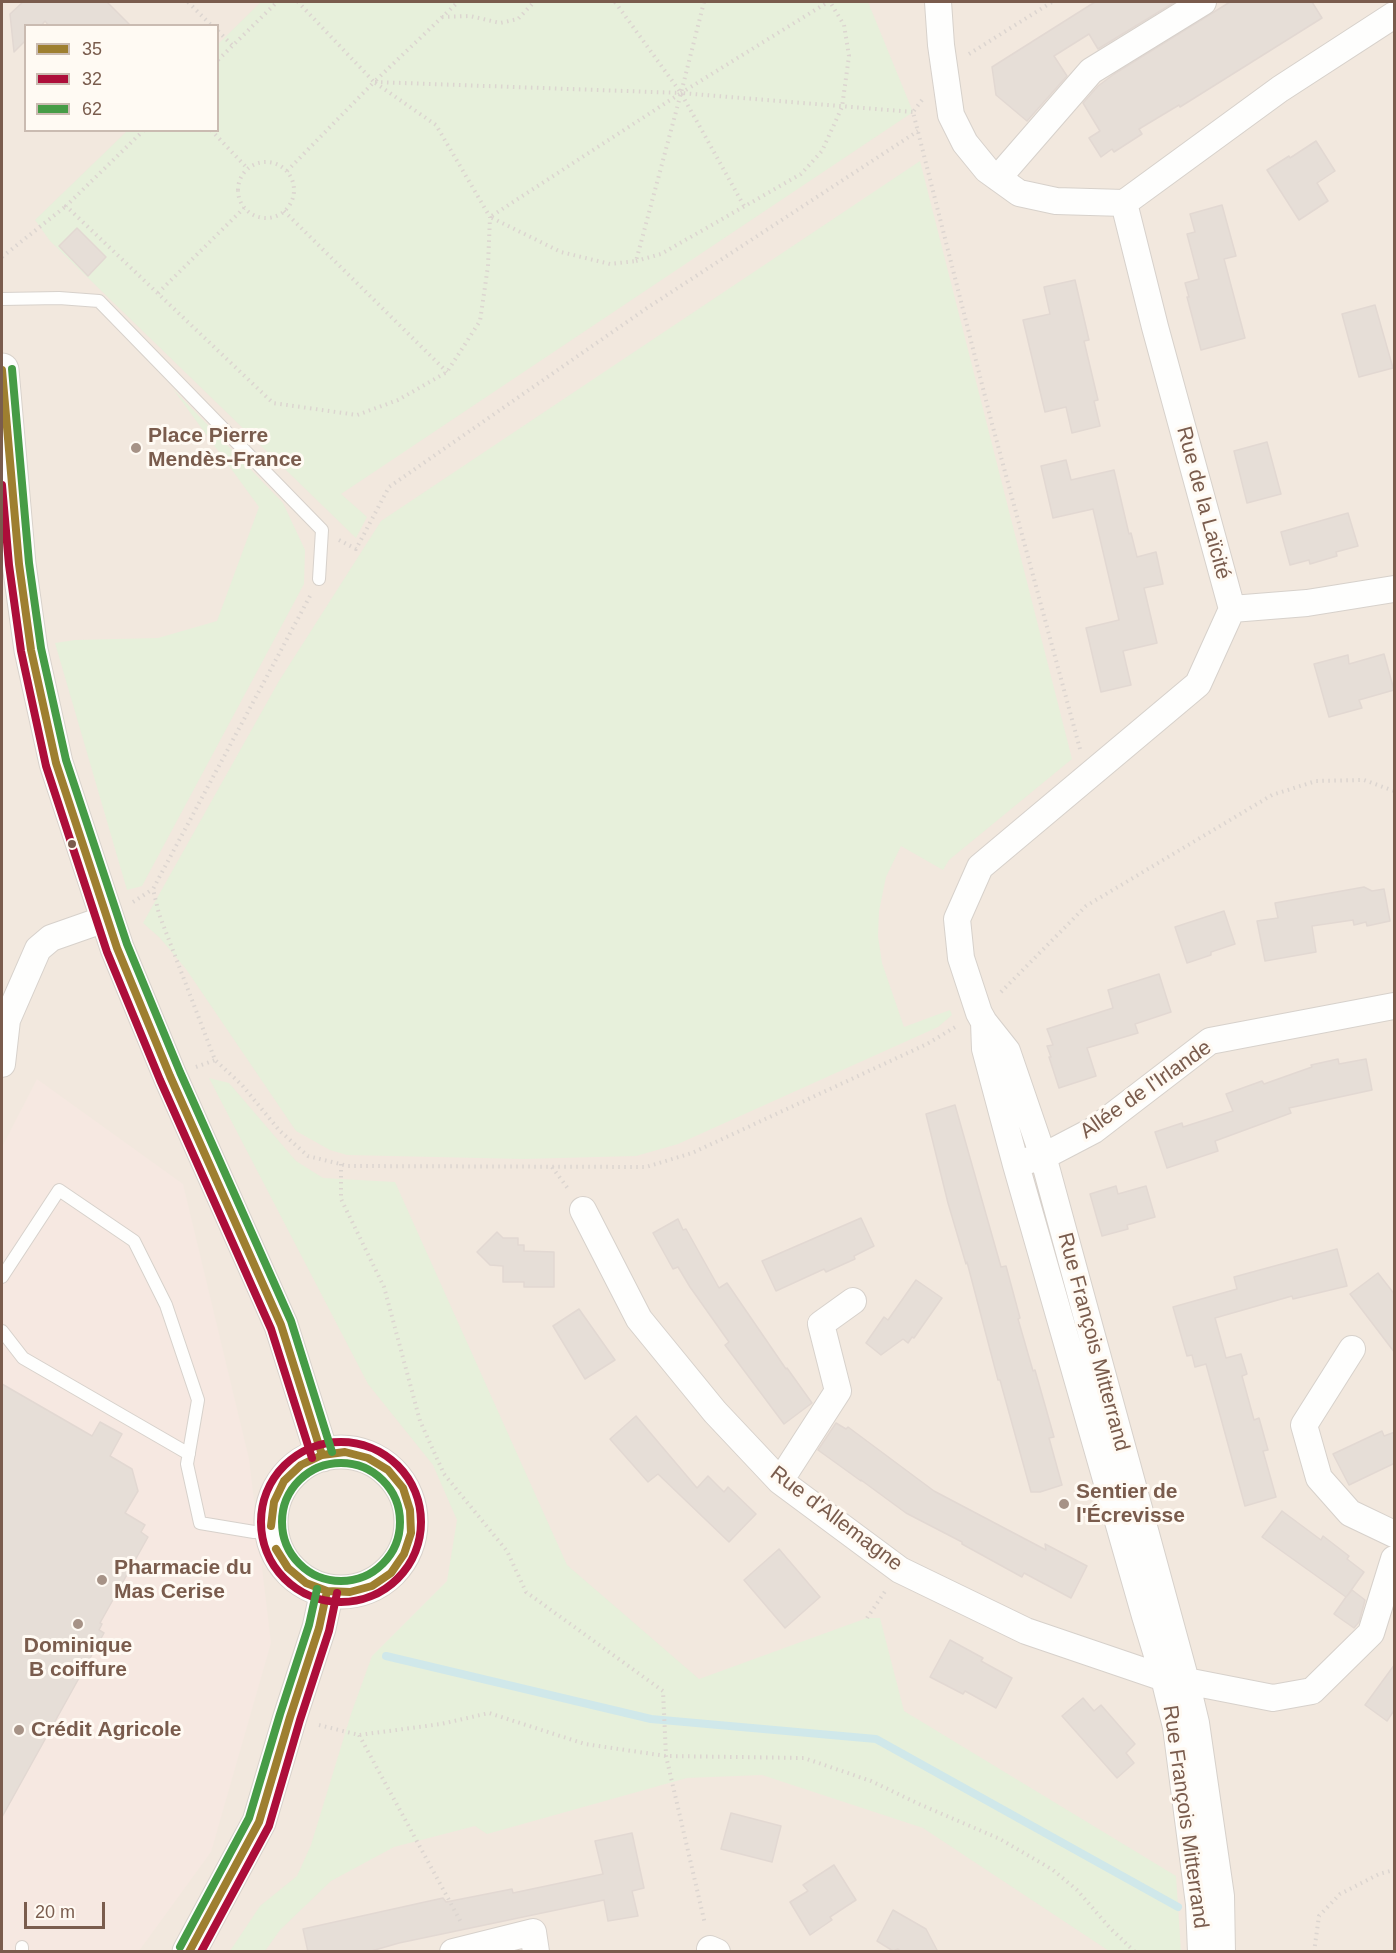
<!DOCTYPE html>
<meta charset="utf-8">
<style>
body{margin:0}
#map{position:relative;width:1396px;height:1953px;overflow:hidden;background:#f9f5f0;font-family:Helvetica,sans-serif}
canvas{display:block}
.frame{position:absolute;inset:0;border:3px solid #7a5c4d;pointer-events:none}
.legend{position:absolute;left:24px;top:24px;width:195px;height:108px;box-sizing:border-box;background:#fffaf3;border:2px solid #cabbb1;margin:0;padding:8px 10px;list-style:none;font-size:18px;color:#7a5c4d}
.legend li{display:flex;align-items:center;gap:12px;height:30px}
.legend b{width:30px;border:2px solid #cabbb1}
.scale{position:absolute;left:24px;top:1902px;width:81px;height:27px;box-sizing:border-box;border:3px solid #7a5c4d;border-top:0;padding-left:8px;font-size:18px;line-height:21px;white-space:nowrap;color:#7a5c4d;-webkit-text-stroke:4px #fffaf3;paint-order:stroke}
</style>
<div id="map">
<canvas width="1396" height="1953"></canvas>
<div class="frame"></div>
<ul class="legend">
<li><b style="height:8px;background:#9e7f30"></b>35</li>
<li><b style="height:8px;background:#ad0e3a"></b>32</li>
<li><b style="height:8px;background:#469c46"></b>62</li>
</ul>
<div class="scale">20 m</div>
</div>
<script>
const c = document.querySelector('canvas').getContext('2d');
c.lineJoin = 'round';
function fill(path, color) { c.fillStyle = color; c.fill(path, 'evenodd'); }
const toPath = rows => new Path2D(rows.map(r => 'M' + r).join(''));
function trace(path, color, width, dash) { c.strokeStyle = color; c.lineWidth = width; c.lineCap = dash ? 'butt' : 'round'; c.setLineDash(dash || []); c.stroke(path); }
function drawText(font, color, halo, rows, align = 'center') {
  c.font = font + ' Helvetica,sans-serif'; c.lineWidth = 6; c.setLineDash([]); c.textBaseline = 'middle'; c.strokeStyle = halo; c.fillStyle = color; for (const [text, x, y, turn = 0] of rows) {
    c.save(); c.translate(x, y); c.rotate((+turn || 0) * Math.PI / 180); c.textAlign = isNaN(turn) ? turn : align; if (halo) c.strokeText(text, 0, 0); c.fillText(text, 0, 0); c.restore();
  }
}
fill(toPath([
 [2,2,1394,2,1394,1951,2,1951],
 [26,26,218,26,218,130,26,130]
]), '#f2e8de');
fill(toPath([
 [37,1079,183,1184,249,1459,271,1643,211,1852,139,1951,2,1951,2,1147]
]), '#f6e8e1');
fill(toPath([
 [261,2,868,2,913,112,341,494,367,517,356,538,50,241,35,220,127,131,218,130,218,44],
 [920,161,1072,759,949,860,943,870,901,846,886,877,879,911,878,936,882,963,904,1027,950,1010,952,1015,938,1027,678,1144,636,1156,523,1159,347,1155,330,1150,296,1131,186,969,160,938,143,923,279,681,381,521],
 [173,389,283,503,305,550,304,584,142,886,127,890,55,643,75,640,158,638,217,621,259,507],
 [209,1078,229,1083,296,1161,323,1178,395,1182,567,1565,699,1679,867,1618,880,1618,904,1711,1176,1876,1181,1951,1109,1951,923,1828,762,1775,687,1778,487,1834,475,1826,394,1847,331,1881,280,1930,265,1951,230,1951,260,1906,297,1876,311,1845,351,1714,372,1656,447,1581,457,1520,433,1465,368,1384]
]), '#e7f0db');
trace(toPath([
 [386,1656,651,1719,876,1739,1178,1907]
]), '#d0e8ea', 8);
const building = toPath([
 [23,2,107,2,131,26,49,26,45,21,41,26,26,26,26,40,14,52,10,14,23,2],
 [1095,2,1175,2,1098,49,1089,34,1054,56,1067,76,1027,121,996,95,992,67,1095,2],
 [1230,2,1312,2,1322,18,1180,107,1179,105,1139,129,1142,134,1114,152,1112,149,1101,157,1089,138,1100,131,1083,103,1098,86,1114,74,1230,2],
 [1316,141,1335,171,1317,183,1328,201,1299,220,1267,170,1289,156,1290,158,1316,141],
 [1222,205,1236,256,1224,259,1245,338,1201,350,1187,297,1189,297,1185,283,1199,279,1187,234,1195,232,1190,214,1222,205],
 [77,228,106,257,88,276,59,246,77,228],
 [1075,280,1089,340,1084,341,1098,400,1094,401,1100,426,1072,433,1066,407,1045,412,1023,320,1050,314,1044,287,1075,280],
 [1375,305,1393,368,1359,377,1342,314,1375,305],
 [1267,442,1281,494,1247,503,1234,451,1267,442],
 [1066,460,1071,480,1114,470,1129,534,1131,533,1137,557,1156,552,1163,584,1144,588,1157,643,1123,651,1131,685,1101,692,1086,628,1119,620,1093,509,1053,518,1041,466,1066,460],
 [1348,513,1358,546,1336,552,1337,556,1310,564,1309,560,1290,565,1281,532,1348,513],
 [1384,654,1394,690,1359,700,1362,708,1329,717,1314,664,1348,655,1349,664,1384,654],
 [1364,887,1372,891,1384,889,1390,921,1367,926,1366,922,1354,925,1353,920,1312,926,1316,952,1265,961,1257,921,1278,918,1275,903,1364,887],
 [1224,911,1235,944,1211,952,1211,955,1187,963,1175,927,1224,911],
 [1159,974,1171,1012,1135,1024,1138,1033,1087,1048,1096,1076,1059,1088,1049,1057,1051,1057,1047,1046,1053,1045,1047,1029,1113,1008,1108,990,1159,974],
 [1338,1059,1339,1064,1366,1059,1372,1090,1289,1108,1291,1113,1215,1141,1218,1151,1167,1168,1155,1132,1182,1123,1183,1127,1233,1111,1226,1094,1262,1081,1264,1084,1312,1067,1311,1065,1338,1059],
 [955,1105,1001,1267,1006,1266,1020,1318,1018,1319,1033,1371,1035,1370,1054,1437,1049,1438,1062,1485,1040,1492,1031,1492,1000,1380,998,1380,967,1262,966,1264,948,1203,926,1114,955,1105],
 [1116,1186,1118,1194,1146,1186,1155,1217,1127,1225,1128,1229,1102,1236,1090,1194,1116,1186],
 [861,1218,874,1246,854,1256,855,1259,826,1272,824,1269,776,1291,762,1261,861,1218],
 [678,1219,683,1230,686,1229,719,1288,727,1283,786,1369,787,1368,812,1403,784,1424,725,1345,729,1342,690,1287,678,1267,673,1269,653,1233,678,1219],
 [497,1232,503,1238,518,1238,518,1245,524,1245,524,1251,554,1252,554,1287,524,1287,524,1282,503,1282,503,1266,490,1265,477,1252,497,1232],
 [1337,1249,1347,1286,1293,1299,1292,1296,1215,1318,1226,1358,1241,1354,1247,1374,1242,1376,1254,1420,1259,1418,1268,1450,1263,1451,1276,1497,1245,1506,1206,1364,1195,1367,1192,1355,1187,1356,1173,1307,1237,1289,1234,1277,1337,1249],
 [1378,1273,1395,1295,1395,1353,1350,1294,1378,1273],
 [916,1280,942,1298,914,1338,912,1337,908,1343,903,1339,881,1355,866,1343,884,1317,888,1320,916,1280],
 [579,1309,615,1360,585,1379,553,1326,579,1309],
 [2,1384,92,1436,100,1422,122,1434,110,1456,132,1469,138,1491,125,1513,145,1525,141,1532,148,1537,100,1623,102,1624,99,1630,104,1633,2,1817,2,1384],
 [636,1416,697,1488,708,1476,724,1492,728,1487,756,1514,729,1542,658,1474,648,1482,610,1439,636,1416],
 [836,1423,846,1429,848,1427,934,1491,1046,1550,1045,1544,1087,1566,1071,1598,1024,1573,1022,1577,962,1544,962,1542,906,1513,861,1480,861,1481,818,1450,836,1423],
 [1382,1431,1384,1436,1395,1432,1395,1463,1349,1485,1333,1454,1382,1431],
 [1282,1511,1321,1540,1323,1536,1349,1556,1347,1559,1364,1572,1347,1596,1352,1590,1365,1600,1359,1622,1354,1628,1334,1614,1346,1597,1262,1537,1282,1511],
 [779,1549,820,1597,785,1628,744,1580,779,1549],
 [950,1640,983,1658,981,1661,1012,1678,996,1708,965,1691,963,1694,930,1677,950,1640],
 [1395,1664,1395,1709,1387,1721,1365,1705,1395,1664],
 [1083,1698,1094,1711,1101,1705,1135,1744,1126,1753,1134,1763,1117,1778,1062,1716,1083,1698],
 [731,1813,781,1826,772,1862,721,1849,731,1813],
 [632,1833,644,1888,632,1891,638,1916,608,1921,604,1900,399,1943,368,1952,308,1952,303,1929,443,1898,446,1902,512,1889,513,1893,603,1874,595,1841,632,1833],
 [834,1865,856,1900,830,1917,832,1920,810,1935,790,1902,808,1891,803,1885,834,1865],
 [893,1910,926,1929,938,1952,902,1952,898,1949,893,1951,877,1941,893,1910]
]);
fill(building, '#e6ded7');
trace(building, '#e2d8d2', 1.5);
const lane = toPath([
 [2,299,59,298,99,301,322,530,319,579],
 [2,1277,59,1190,134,1241,166,1305,198,1400,187,1464,200,1523,254,1532,272,1531],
 [2,1331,23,1358,189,1454],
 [22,1952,22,1947]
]);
const street = toPath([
 [938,2,941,45,951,115,965,143,987,170,1019,193,1056,201,1124,203],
 [998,178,1091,71,1203,2],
 [1124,203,1155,327,1232,609,1198,684,980,867,957,919,961,958,979,1013,984,1022,1007,1051,1043,1156,1186,1681,1196,1723,1221,1896,1222,1952],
 [1124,203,1280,89,1394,15],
 [1232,609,1307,603,1394,589],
 [984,1022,985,1049,1016,1165,1145,1616,1164,1678,1176,1727,1199,1904,1201,1952],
 [2,1064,7,1020,38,949,51,938,108,918],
 [1027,1161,1050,1153,1094,1130,1210,1041,1394,1006],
 [583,1210,639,1319,715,1412,780,1481,900,1570,1026,1631,1164,1678,1186,1681,1273,1698,1312,1691,1371,1633,1394,1559],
 [1352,1349,1304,1425,1319,1478,1350,1513,1394,1534],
 [780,1481,838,1391,821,1324,853,1301],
 [710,1949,717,1952],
 [453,1952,533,1932,536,1952]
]);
const secondary = toPath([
 [2,370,19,564,31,650,56,763,117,948,170,1076,281,1325,322,1455],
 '271 1522a70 70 0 1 1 140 0a70 70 0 1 1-140 0Z',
 [189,1952,259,1822,290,1717,319,1628,327,1591]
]);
trace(lane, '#d7d1cb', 14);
trace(street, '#d7d1cb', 28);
trace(secondary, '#d9d2cb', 35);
trace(toPath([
 [188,2,212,26],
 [615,2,681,93,744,206],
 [704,2,681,93,636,261,610,264,561,252,490,217,681,93,913,112],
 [442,17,470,16,500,23,518,19,534,2],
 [218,31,232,45],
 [969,54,1052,2],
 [218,60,277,2],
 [375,82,681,93,828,2],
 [922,100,913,112,991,420,1080,749],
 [144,130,66,206,273,403,357,415,398,400,447,372,480,321,488,266,490,217,436,125,374,82,458,2],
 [211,130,247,168],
 '238 190a28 28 0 1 1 56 0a28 28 0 1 1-56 0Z',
 [287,171,374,82,298,2],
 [284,211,447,372],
 [2,257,66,206],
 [636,261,661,254,801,174,822,151,842,107,849,56,844,25,830,2],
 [158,293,244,208],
 [339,540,356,549,389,487,647,308,918,131],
 [310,596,153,889,159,914,215,1060,242,1085,279,1130,308,1156,348,1166,646,1167,692,1153,927,1044,957,1026],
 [133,902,153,889],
 [1001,992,1086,906,1272,795,1316,781,1364,780,1394,791],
 [196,1067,215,1060],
 [341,1164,341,1199,384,1287,420,1421,444,1474,507,1551,526,1592,663,1691,666,1756,705,1924],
 [552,1167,569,1190],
 [867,1618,886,1590],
 [319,1725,359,1735,441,1724,489,1713,585,1744,666,1756,804,1758,871,1781,919,1804,1000,1839,1053,1870,1077,1890,1110,1928,1135,1952],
 [359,1735,462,1924],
 [1314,1952,1319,1916,1340,1894,1379,1874,1394,1870]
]), '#dcd5d0', 4, [1.5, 4.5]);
trace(lane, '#fefefd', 12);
trace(street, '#fefefd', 26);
trace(secondary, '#fefefd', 33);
trace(toPath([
 [2,370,19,564,31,650,56,763,117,948,170,1076,281,1325,322,1455],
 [271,1526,274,1502,284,1481,301,1465,322,1455,345,1452,368,1458,388,1470,403,1488,410,1510,411,1533,404,1554,391,1573,372,1586,350,1592,327,1591,306,1583,288,1568,276,1549],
 [189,1952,259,1822,290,1717,319,1628,327,1591]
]), '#9e7f30', 8);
trace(toPath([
 [2,485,9,565,21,651,46,766,107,952,160,1080,271,1329,312,1458],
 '261 1522a80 80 0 1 1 160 0a80 80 0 1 1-160 0Z',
 [201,1952,269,1826,300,1720,329,1631,337,1593]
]), '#ad0e3a', 8);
trace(toPath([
 [12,369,29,563,41,648,66,760,127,944,180,1072,291,1321,332,1452],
 '282 1522a59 59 0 1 1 118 0a59 59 0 1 1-118 0Z',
 [180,1947,249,1818,280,1714,309,1625,317,1589]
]), '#469c46', 8);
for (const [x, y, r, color] of [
 [136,448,6,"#a69286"],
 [72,844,5,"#7a5c4d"],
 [1064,1504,6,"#a69286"],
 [102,1580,6,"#a69286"],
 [78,1624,6,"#a69286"],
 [19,1730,6,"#a69286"]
]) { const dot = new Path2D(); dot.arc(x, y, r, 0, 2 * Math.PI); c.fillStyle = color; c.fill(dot); trace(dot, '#fffaf3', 2); }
drawText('bold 21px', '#7a5c4d', '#fffaf3', [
 ["Place Pierre",148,436],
 ["Mendès-France",148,460],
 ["Sentier de",1076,1492],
 ["l'Écrevisse",1076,1516],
 ["Pharmacie du",114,1568],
 ["Mas Cerise",114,1592],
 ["Dominique",78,1646,"center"],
 ["B coiffure",78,1670,"center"],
 ["Crédit Agricole",31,1730]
], 'left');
drawText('21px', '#7a5c4d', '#fffaf3', [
 ["Rue de la Laïcité",1203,503,75],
 ["Allée de l'Irlande",1146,1090,-35],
 ["Rue François Mitterrand",1093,1342,75],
 ["Rue d'Allemagne",836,1519,37],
 ["Rue François Mitterrand",1185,1817,82]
]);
</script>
